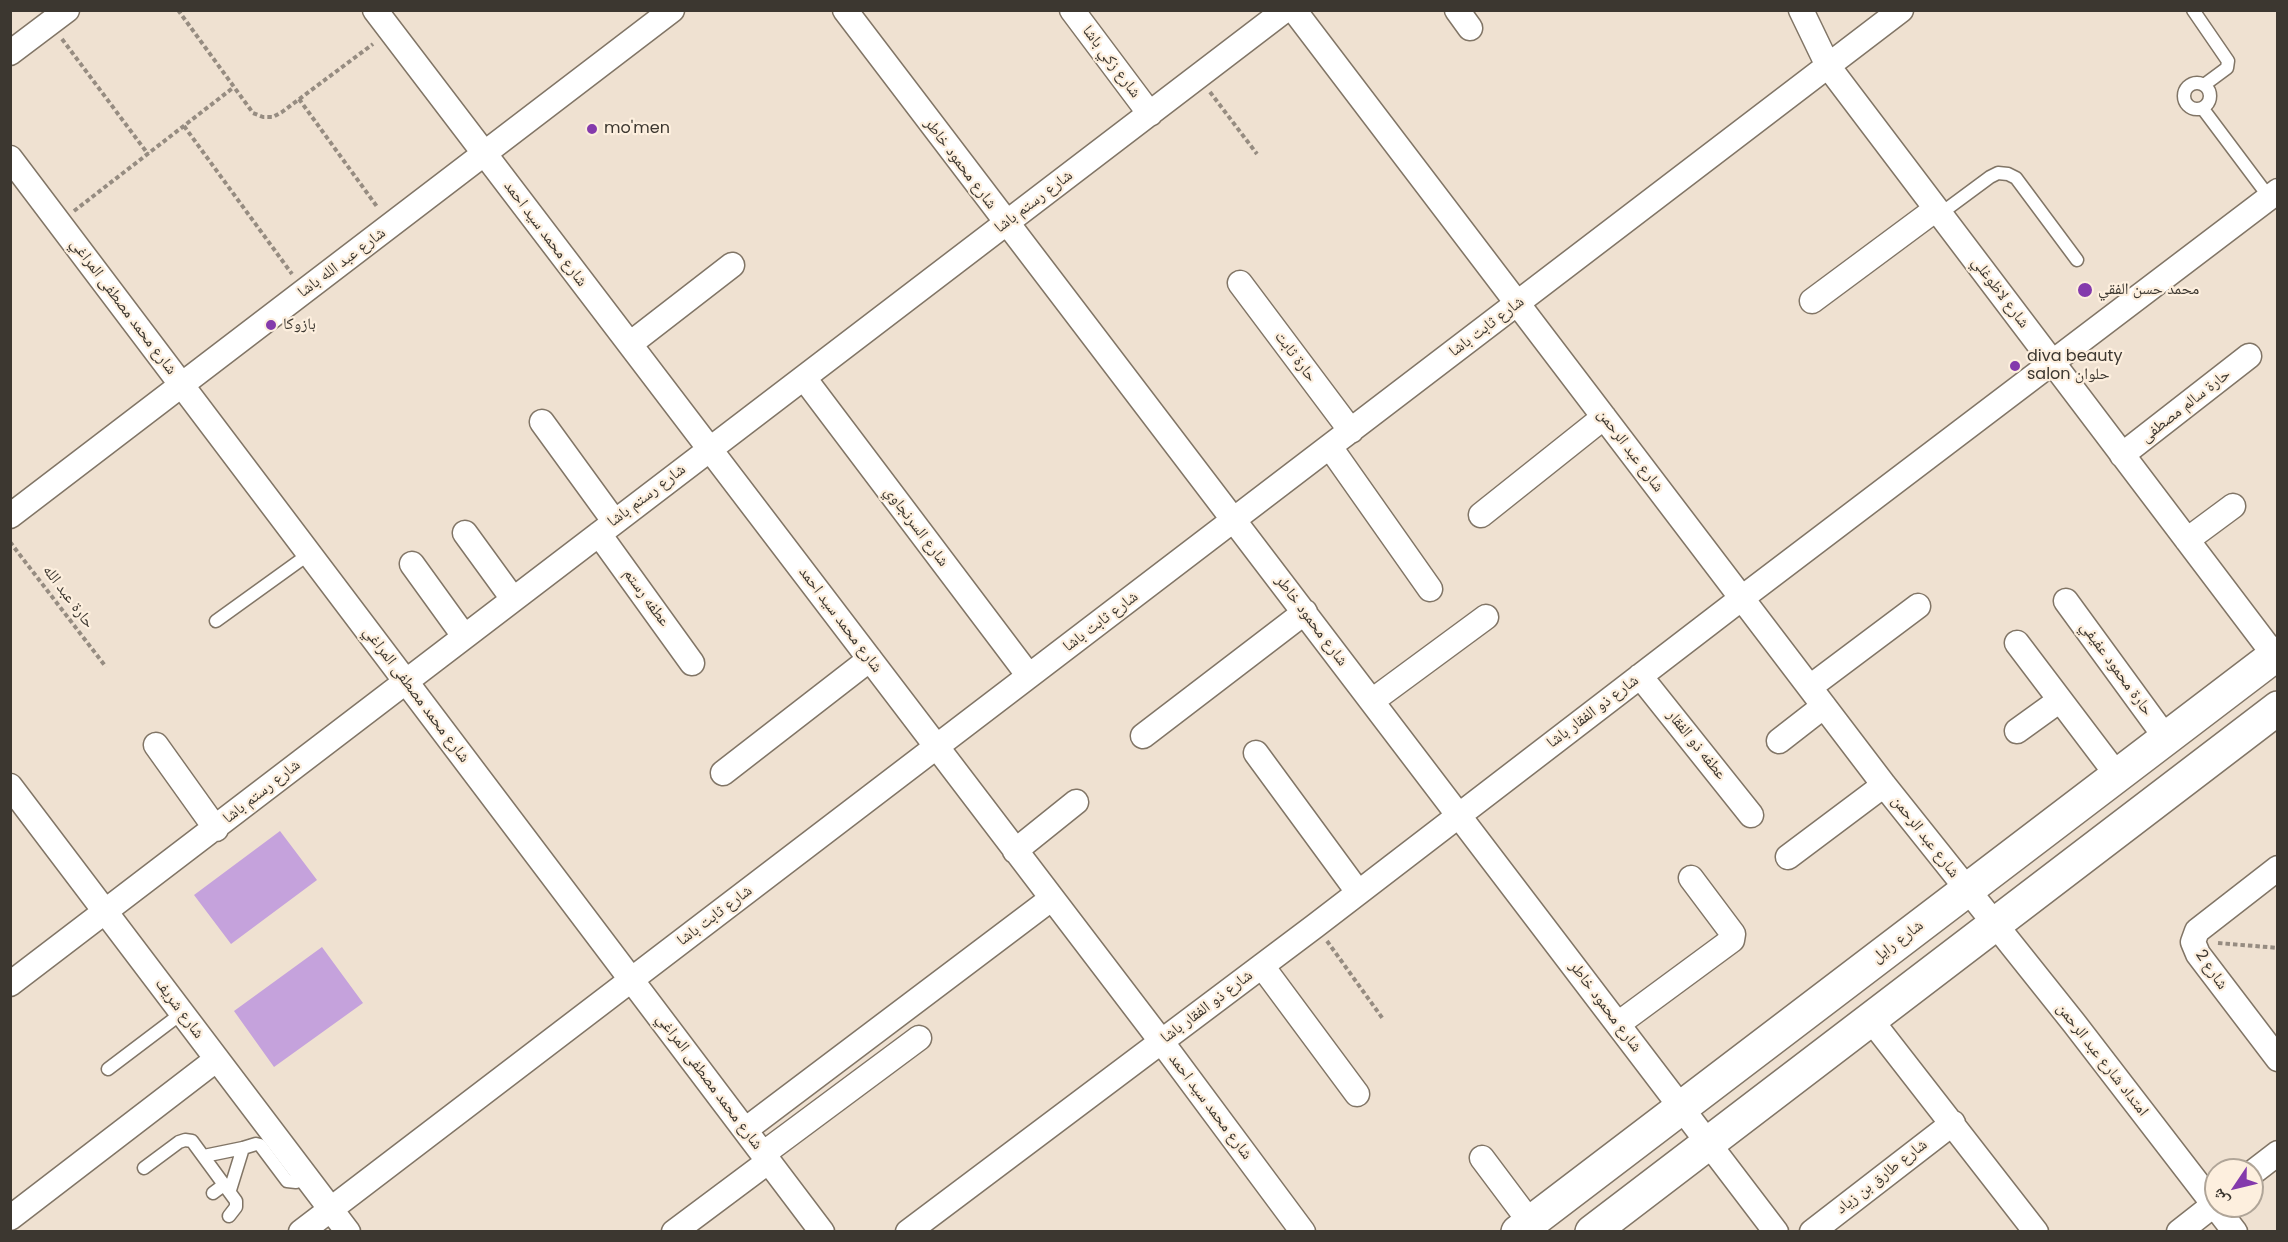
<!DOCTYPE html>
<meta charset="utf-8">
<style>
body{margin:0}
#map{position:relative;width:2288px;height:1242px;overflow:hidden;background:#efe1d1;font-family:Poppins,"Noto Naskh Arabic",sans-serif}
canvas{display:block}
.frame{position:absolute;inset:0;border:12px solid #3c3730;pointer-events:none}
.north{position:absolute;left:2204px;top:1158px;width:60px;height:60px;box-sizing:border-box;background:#fdefde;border:2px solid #b0a598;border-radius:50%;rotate:235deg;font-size:16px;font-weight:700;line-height:24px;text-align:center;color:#3c3730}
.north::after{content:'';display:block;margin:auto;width:21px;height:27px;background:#843aac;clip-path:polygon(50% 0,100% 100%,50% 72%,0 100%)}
</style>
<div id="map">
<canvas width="2288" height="1242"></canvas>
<div class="frame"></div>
<div class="north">ش</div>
</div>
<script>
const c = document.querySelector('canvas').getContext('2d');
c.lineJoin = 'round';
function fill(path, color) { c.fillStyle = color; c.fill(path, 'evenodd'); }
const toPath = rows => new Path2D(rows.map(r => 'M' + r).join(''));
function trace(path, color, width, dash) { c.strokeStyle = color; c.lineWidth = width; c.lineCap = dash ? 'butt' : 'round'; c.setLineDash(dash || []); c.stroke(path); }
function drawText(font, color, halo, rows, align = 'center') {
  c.font = font + ' Poppins,"Noto Naskh Arabic",sans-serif'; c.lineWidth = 4.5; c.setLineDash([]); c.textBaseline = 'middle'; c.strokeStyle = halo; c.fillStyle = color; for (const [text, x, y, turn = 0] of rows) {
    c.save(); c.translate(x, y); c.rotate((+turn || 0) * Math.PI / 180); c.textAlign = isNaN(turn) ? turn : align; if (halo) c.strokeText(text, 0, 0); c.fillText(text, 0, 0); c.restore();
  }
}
fill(toPath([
 [280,831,317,880,231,944,194,895],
 [322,947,363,1003,274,1067,234,1011]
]), '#c5a2dc');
const lane = toPath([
 [2193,10,2228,61,2227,68,2204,85],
 '2184 96a13 13 0 1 1 26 0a13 13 0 1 1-26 0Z',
 [2203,109,2269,197],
 [1940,214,1990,177,1998,173,2008,174,2016,178,2077,260],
 [216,621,309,554],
 [108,1069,182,1013],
 [204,1156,243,1148,256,1144,260,1145,287,1181,296,1182,305,1175],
 [144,1168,179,1142,185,1140,192,1141,236,1201,236,1207,229,1216],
 [230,1190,243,1148],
 [213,1193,225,1184]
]);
const street = toPath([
 [375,10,1161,1041,1303,1232],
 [845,10,1776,1232],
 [1072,10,1150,114],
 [1294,10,1884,785,2074,1023,2235,1232],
 [1457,10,1470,28],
 [1801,10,1828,66,2278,660],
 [10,53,67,10],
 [10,158,822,1232],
 [1240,283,1351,431],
 [1812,301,1936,209],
 [630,344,732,265],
 [804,378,1029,676],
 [542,422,614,521],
 [1330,447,1430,589],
 [2122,455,2249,356],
 [1481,515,1604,417],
 [10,516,672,10],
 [465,533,513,599],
 [599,534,692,663],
 [2187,540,2233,506],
 [412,564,464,636],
 [2066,601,2166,738],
 [2017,643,2117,775],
 [1640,676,1751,815],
 [1810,687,1918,606],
 [1372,701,1486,617],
 [2017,731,2060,700],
 [1143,736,1305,612],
 [1779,741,1824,706],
 [156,745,216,829],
 [1256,753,1358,892],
 [723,773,870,659],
 [10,786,348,1232],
 [1015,851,1076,802],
 [1788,857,1884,785],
 [2278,868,2197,931,2193,942,2198,954,2278,1059],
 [1262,966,1357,1094],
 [10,984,1285,10],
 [1871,1020,2036,1232],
 [1618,1024,1732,940,1733,934,1691,878],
 [745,1130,1051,899],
 [763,1154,919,1038],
 [1482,1158,1530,1222],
 [2252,1173,2278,1153],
 [10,1218,217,1059],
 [301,1232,1901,10],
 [674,1232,769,1161],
 [908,1232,1315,926,1742,598,2278,191],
 [1812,1232,1953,1123],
 [2179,1232,2216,1203]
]);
const secondary = toPath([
 [1518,1232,2278,653],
 [1592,1232,2278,708]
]);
trace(lane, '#817566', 15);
trace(street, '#817566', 27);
trace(secondary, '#817566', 36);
trace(toPath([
 [178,10,253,113,263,117,273,117,282,112,373,44],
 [62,39,148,154],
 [1210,92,1257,154],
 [299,99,378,208],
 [184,126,292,274],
 [74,211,234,87],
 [10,542,106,667],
 [1327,941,1383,1019],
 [2218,943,2278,948]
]), '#968c81', 4, [4.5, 3]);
trace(lane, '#fff', 12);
trace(street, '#fff', 24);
trace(secondary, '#fff', 33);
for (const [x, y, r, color] of [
 [592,129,6,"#843aac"],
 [2085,290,8,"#843aac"],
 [271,325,6,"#843aac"],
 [2015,366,6,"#843aac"]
]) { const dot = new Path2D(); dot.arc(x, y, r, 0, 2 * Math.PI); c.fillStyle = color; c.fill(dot); trace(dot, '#fdefde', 2); }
drawText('16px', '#3c3730', '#fdefde', [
 ["شارع زكي باشا",1111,62,53],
 ["شارع محمود خاطر",960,164,53],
 ["شارع رستم باشا",1034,202,-37],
 ["شارع محمد سيد احمد",545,234,53],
 ["شارع عبد الله باشا",342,263,-37],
 ["شارع لاظوغلي",2000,293,53],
 ["شارع محمد مصطفى المراغي",123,307,53],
 ["شارع ثابت باشا",1487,327,-37],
 ["حارة ثابت",1295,357,53],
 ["حارة سالم مصطفى",2186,406,-38],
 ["شارع عبد الرحمن",1630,451,53],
 ["شارع رستم باشا",647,496,-37],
 ["شارع السرنجاوي",916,527,53],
 ["حارة عبد الله",68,597,53],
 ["عطفه رستم",646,598,54],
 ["شارع محمد سيد احمد",840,620,53],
 ["شارع محمود خاطر",1311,621,53],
 ["شارع ثابت باشا",1101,622,-37],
 ["حارة محمود عفيفي",2116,669,54],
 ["شارع محمد مصطفى المراغي",416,695,53],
 ["شارع ذو الفقار باشا",1593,712,-37],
 ["عطفه ذو الفقار",1696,745,51],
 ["شارع رستم باشا",262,792,-38],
 ["شارع عبد الرحمن",1925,837,52],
 ["شارع ثابت باشا",715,916,-37],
 ["شارع رايل",1898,942,-37],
 ["شارع 2",2211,970,55],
 ["شارع ذو الفقار باشا",1207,1007,-37],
 ["شارع محمود خاطر",1605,1007,53],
 ["شارع شريف",179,1009,53],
 ["امتداد شارع عبد الرحمن",2102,1060,52],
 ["شارع محمد مصطفى المراغي",709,1082,53],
 ["شارع محمد سيد احمد",1210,1107,53],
 ["شارع طارق بن زياد",1882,1177,-38]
]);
drawText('16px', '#3c3730', '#fdefde', [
 ["mo'men",604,129],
 ["محمد حسن الفقي",2098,290],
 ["بازوكا",283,325],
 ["diva beauty",2027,357],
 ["salon حلوان",2027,375]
], 'left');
</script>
